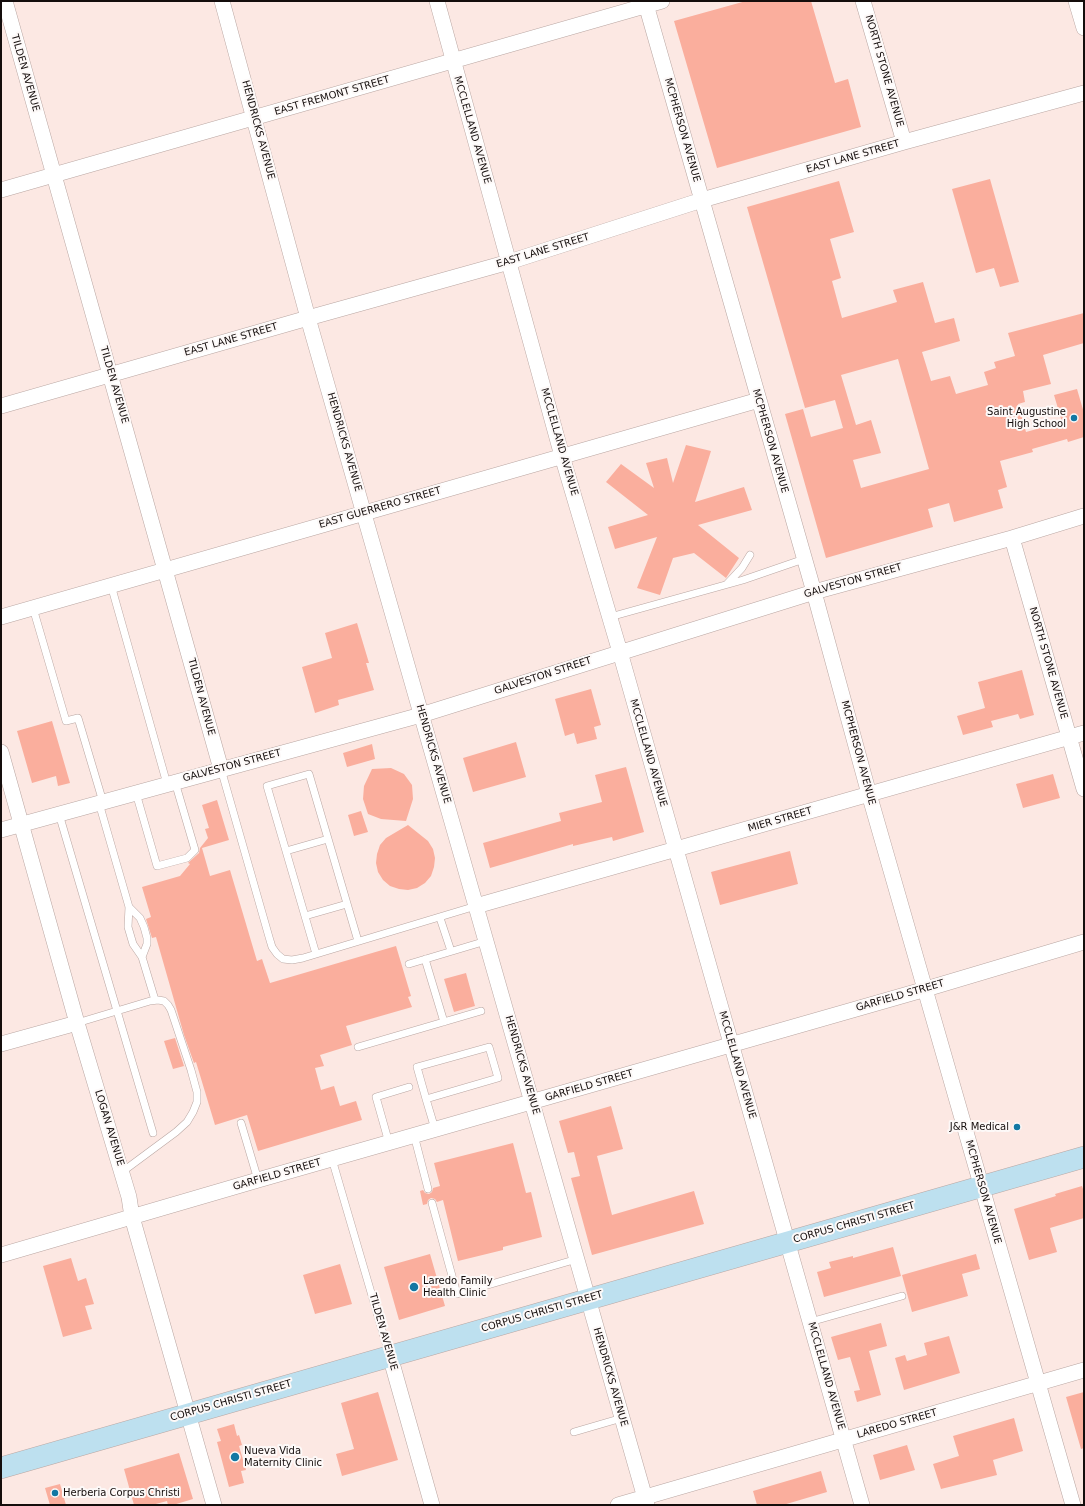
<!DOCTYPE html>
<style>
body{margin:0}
#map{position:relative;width:1085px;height:1506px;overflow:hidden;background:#fce8e3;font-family:"DejaVu Sans",sans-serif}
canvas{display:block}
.frame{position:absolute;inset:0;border:2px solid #140d0c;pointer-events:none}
</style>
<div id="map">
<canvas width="1085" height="1506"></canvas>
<div class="frame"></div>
</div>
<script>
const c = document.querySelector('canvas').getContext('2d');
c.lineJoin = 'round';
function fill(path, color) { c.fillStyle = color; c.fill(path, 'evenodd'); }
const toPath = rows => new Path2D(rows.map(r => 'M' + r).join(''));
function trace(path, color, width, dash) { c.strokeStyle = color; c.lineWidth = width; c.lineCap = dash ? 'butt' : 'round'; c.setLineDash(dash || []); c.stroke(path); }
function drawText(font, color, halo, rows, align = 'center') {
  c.font = font + ' "DejaVu Sans",sans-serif'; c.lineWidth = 4; c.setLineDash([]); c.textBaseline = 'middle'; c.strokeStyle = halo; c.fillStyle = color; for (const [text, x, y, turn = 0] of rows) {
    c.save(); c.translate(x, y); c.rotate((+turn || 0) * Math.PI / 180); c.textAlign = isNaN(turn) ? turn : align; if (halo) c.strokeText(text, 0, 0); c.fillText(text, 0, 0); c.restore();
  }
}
fill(toPath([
 [746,1,811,1,835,83,848,79,861,127,717,168,674,21],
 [990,179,1019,282,1000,287,994,268,976,273,952,189],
 [839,181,854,232,830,239,841,278,832,281,842,318,897,302,893,290,923,282,935,323,954,318,960,341,922,352,931,381,950,376,956,394,988,385,984,372,996,368,994,362,1015,356,1008,333,1084,313,1084,343,1043,355,1051,384,1023,391,1025,402,1018,404,1026,432,1062,422,1054,395,1077,389,1084,413,1084,437,1068,442,1067,439,1032,449,1033,452,1000,461,1007,487,998,490,1003,508,954,522,949,503,928,509,933,527,826,558,785,414,803,409,811,437,843,428,835,400,805,408,747,207],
 [898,359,929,469,861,488,853,460,881,453,871,420,856,425,841,375],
 [686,445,711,451,695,502,744,487,752,510,698,525,739,558,726,578,694,553,673,558,660,595,637,588,657,537,615,549,608,527,648,515,606,482,621,464,654,488,646,463,667,458,673,483],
 [357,623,369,663,366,663,374,690,338,700,339,705,315,713,302,667,332,658,325,633],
 [1022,670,1034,715,1020,719,1018,714,991,721,993,727,963,735,957,716,985,708,978,682],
 [591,689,601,725,594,727,597,739,577,744,574,733,565,736,555,699],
 [52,721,70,783,58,786,56,776,32,783,17,731],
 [516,742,526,777,473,792,463,758],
 [372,744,375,759,347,767,343,753],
 [626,767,644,832,613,841,612,837,573,846,573,844,490,868,483,843,561,821,559,813,602,802,595,775],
 [391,768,404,774,412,785,413,799,406,821,381,819,368,814,363,799,364,786,372,769],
 [1053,774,1060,798,1023,808,1016,784],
 [217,800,229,840,202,848,210,876,230,870,257,961,262,959,270,983,396,946,411,996,408,997,412,1007,346,1026,352,1045,320,1055,324,1066,315,1068,321,1090,334,1086,340,1106,356,1101,362,1120,258,1151,247,1115,215,1125,196,1062,194,1063,184,1035,156,937,152,938,146,919,151,917,142,887,180,876,190,864,188,863,199,853,200,848,208,838,205,829,209,828,202,805],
 [361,811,368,832,354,836,348,815],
 [408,825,428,841,433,849,435,858,434,867,431,876,425,883,417,888,408,890,399,889,390,886,383,880,378,872,376,863,377,854,380,845,386,838],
 [790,851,798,884,720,905,711,872],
 [466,973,475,1006,454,1012,444,979],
 [175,1038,184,1066,173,1069,164,1041],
 [611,1106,623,1149,597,1156,612,1215,694,1191,704,1224,592,1255,571,1178,580,1176,574,1152,568,1153,559,1121],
 [513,1143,526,1193,531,1192,542,1237,503,1247,503,1250,458,1261,443,1200,437,1202,435,1199,431,1198,428,1200,427,1204,423,1205,420,1191,423,1190,425,1193,429,1194,432,1192,433,1188,440,1186,434,1163],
 [1082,1186,1084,1192,1084,1218,1050,1228,1057,1252,1029,1260,1014,1209,1056,1196,1055,1194],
 [893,1247,901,1276,824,1297,817,1272,831,1268,829,1262,853,1256,853,1258],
 [430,1254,445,1306,399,1320,384,1267],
 [976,1254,980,1269,962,1274,968,1296,912,1312,902,1275],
 [71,1258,78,1281,86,1278,94,1304,85,1306,92,1329,63,1337,43,1266],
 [340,1264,352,1304,315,1314,303,1275],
 [881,1323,887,1346,869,1351,881,1395,857,1402,854,1391,860,1390,850,1357,838,1360,831,1337],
 [949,1336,960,1373,904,1390,895,1358,905,1355,907,1361,927,1355,924,1343],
 [378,1392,398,1460,342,1476,336,1454,354,1449,341,1403],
 [1084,1392,1084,1448,1081,1449,1066,1397],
 [1014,1418,1023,1451,993,1460,997,1475,941,1489,933,1464,959,1456,953,1436],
 [234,1424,237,1436,239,1435,242,1445,239,1446,246,1470,241,1471,244,1483,229,1487,217,1442,221,1441,217,1429],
 [907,1445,915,1470,880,1480,873,1455],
 [179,1453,193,1499,173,1505,168,1505,167,1501,152,1505,134,1505,124,1469],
 [821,1471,827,1492,783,1505,757,1505,753,1491],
 [60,1484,66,1505,50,1505,45,1488]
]), '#faae9d');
const lane = toPath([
 [727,584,742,568,750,555],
 [111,585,167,784],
 [33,608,66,721,78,718,103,802],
 [610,617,743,580,804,559],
 [221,769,269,937,272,947,277,954,283,959,292,960,303,958,476,906],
 [136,793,157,866,187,858,195,850,175,782],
 [99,803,129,907,128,927,133,944,142,957,155,1000],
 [59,814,153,1133],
 [286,851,328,839],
 [129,907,140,918,144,927,147,938,147,944,142,957],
 [305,916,347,904],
 [440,918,451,951],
 [316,954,267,786,309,774,358,941],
 [425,959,444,1022],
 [409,964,486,941],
 [77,1023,150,1001,158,1000,164,1001,168,1005,171,1010,191,1070,197,1092,197,1102,193,1112,187,1122,176,1132,122,1172],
 [358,1047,481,1011],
 [426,1099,498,1078,489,1047,417,1067,426,1099,435,1129],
 [241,1123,258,1180],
 [414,1135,428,1189],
 [389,1143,376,1097,409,1087],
 [332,1159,389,1354],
 [432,1203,457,1294,577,1259],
 [810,1322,902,1296],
 [574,1432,622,1418]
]);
const street = toPath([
 [5,1,221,769],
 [222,1,308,318,647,1505],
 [437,1,562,456,620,652,862,1505],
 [645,1,814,592,869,794,1073,1505],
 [863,1,904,142],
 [1076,1,1084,28],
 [1,190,662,1],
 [1,406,308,318,509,262,702,200,904,142,1084,93],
 [1012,538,1084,789],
 [1,617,759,400],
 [1,752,77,1023,129,1197,132,1217,214,1505],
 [1,830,421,715,814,592,1012,538,1084,516],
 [476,906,1084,733],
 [1,1044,77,1023],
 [1,1255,258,1180,926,989,1084,942],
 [390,1356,432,1505],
 [618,1505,1084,1370]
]);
const secondary = toPath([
 [1,1468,1084,1157]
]);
trace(lane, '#b9a6a2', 8);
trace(street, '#b9a6a2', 16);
trace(secondary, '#b9a6a2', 22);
trace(lane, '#fff', 7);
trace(street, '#fff', 15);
trace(secondary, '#bde0ef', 21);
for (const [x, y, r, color] of [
 [1074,418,4,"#1377a3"],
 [1017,1127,4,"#1377a3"],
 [414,1287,5,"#1377a3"],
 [235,1457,5,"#1377a3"],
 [55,1493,4,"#1377a3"]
]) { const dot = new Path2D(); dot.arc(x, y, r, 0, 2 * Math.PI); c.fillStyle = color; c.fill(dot); trace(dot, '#fdf9f8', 1.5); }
drawText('10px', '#140d0c', '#fdf9f8', [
 ["NORTH STONE AVENUE",884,71,74],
 ["TILDEN AVENUE",25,73,74],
 ["EAST FREMONT STREET",332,96,-16],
 ["HENDRICKS AVENUE",258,130,75],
 ["MCCLELLAND AVENUE",472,130,74],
 ["MCPHERSON AVENUE",682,130,74],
 ["EAST LANE STREET",853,157,-16],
 ["EAST LANE STREET",543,251,-17],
 ["EAST LANE STREET",231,340,-16],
 ["TILDEN AVENUE",114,385,74],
 ["MCPHERSON AVENUE",770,441,74],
 ["HENDRICKS AVENUE",344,442,74],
 ["MCCLELLAND AVENUE",559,442,74],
 ["EAST GUERRERO STREET",380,508,-16],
 ["GALVESTON STREET",853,581,-16],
 ["NORTH STONE AVENUE",1048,663,74],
 ["GALVESTON STREET",543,676,-18],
 ["TILDEN AVENUE",201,697,75],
 ["MCCLELLAND AVENUE",648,753,74],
 ["MCPHERSON AVENUE",858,753,75],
 ["HENDRICKS AVENUE",433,754,74],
 ["GALVESTON STREET",232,766,-15],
 ["MIER STREET",780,820,-16],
 ["GARFIELD STREET",900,996,-16],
 ["HENDRICKS AVENUE",522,1065,74],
 ["MCCLELLAND AVENUE",737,1065,74],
 ["GARFIELD STREET",589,1086,-16],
 ["LOGAN AVENUE",109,1128,73],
 ["GARFIELD STREET",277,1175,-16],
 ["MCPHERSON AVENUE",983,1192,74],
 ["CORPUS CHRISTI STREET",854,1223,-16],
 ["CORPUS CHRISTI STREET",542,1312,-16],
 ["TILDEN AVENUE",383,1332,74],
 ["MCCLELLAND AVENUE",826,1376,74],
 ["HENDRICKS AVENUE",610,1377,74],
 ["CORPUS CHRISTI STREET",231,1401,-16],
 ["LAREDO STREET",897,1424,-16]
]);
drawText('10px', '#140d0c', '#fdf9f8', [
 ["Saint Augustine",1066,412,"right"],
 ["High School",1066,424,"right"],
 ["J&R Medical",1009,1127,"right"],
 ["Laredo Family",423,1281],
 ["Health Clinic",423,1293],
 ["Nueva Vida",244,1451],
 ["Maternity Clinic",244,1463],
 ["Herberia Corpus Christi",63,1493]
], 'left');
</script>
